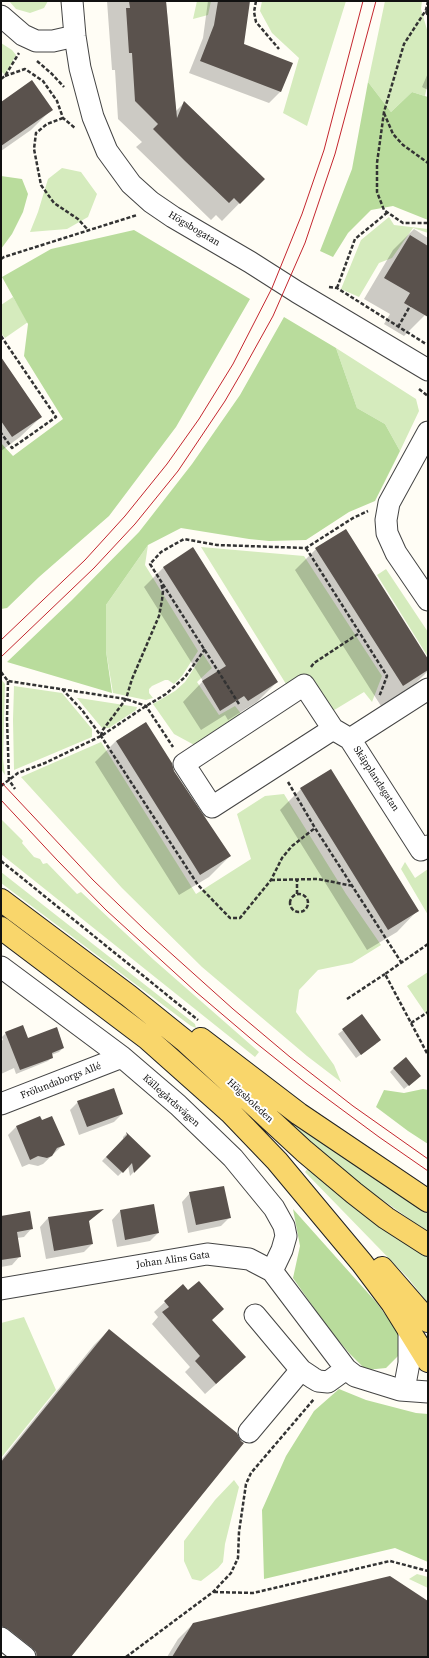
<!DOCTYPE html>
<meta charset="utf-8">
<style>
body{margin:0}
#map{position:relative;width:429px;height:1658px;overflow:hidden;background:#fffdf5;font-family:"Source Serif 4",serif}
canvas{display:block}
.frame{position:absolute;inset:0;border:2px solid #111;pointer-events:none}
</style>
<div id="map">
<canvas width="429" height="1658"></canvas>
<div class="frame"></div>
</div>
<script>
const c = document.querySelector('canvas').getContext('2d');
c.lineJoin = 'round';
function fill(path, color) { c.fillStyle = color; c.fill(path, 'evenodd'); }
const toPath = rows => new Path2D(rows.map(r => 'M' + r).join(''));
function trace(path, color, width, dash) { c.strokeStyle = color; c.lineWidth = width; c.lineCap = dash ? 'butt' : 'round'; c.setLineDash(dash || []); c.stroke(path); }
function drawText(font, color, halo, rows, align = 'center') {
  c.font = font + ' "Source Serif 4",serif'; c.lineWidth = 4; c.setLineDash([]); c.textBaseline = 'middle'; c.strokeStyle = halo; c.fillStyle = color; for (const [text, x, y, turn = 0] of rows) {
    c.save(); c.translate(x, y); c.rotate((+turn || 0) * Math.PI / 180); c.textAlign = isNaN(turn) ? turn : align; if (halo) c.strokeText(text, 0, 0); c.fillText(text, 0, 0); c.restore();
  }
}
fill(toPath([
 [9,1,48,1,44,8,30,13,16,9],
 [197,1,211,1,208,15,193,19],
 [262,1,346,1,307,126,283,113,299,58,272,33,260,11],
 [385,1,422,1,421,9,428,33,428,81,425,96,412,92,391,112,368,82],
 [1,43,12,50,16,55,5,75,1,71],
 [62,168,81,172,97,194,88,217,67,229,30,232,38,212,48,179],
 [389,217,394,225,428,229,428,233,413,228,392,258,379,263,359,297,341,289,361,240],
 [13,297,28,322,5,338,1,333,1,305],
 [336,348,416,399,419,411,400,451,385,424,357,408],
 [148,545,145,565,198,651,182,676,174,684,168,680,165,680,152,686,149,689,149,693,153,698,146,700,113,693,106,651,106,605],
 [201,547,304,556,382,676,372,702,364,692,331,712,301,677,286,684],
 [386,569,428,632,428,657,377,575],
 [203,654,212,668,197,682,219,715,235,706,243,716,198,747,174,734,153,704,175,691,185,682],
 [1,679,5,684,3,759,5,775,1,769],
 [14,686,62,693,92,729,92,737,14,770,13,720],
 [77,698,79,698,137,707,136,710,109,728,102,728],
 [101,742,196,894,251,859,237,814,265,796,284,794,346,894,381,945,352,963,318,970,299,990,296,1012,334,1065,341,1082,307,1056,202,967,122,888,21,777],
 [1,819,23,841,22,843,34,857,40,859,43,864,47,863,77,894,81,892,154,960,259,1052,255,1057,1,854],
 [405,862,415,878,428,869,428,915,401,869],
 [1,872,195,1024,196,1028,191,1026,1,883],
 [428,972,428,1017,407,986],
 [291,1123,428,1212,428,1232,350,1177,289,1124],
 [309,1167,428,1255,428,1303,408,1278,305,1172],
 [24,1317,56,1390,1,1458,1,1323],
 [234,1480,239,1487,225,1544,223,1562,218,1568,201,1581,192,1579,184,1561,184,1541,215,1500],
 [417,1574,428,1577,428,1588,409,1579]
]), '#d5ebbd');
fill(toPath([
 [368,82,391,112,412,92,428,97,428,220,393,206,371,210,348,233,333,257,320,251,352,169],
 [1,176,22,179,28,194,23,212,12,234,1,249],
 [134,230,250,299,176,427,109,516,39,577,7,608,1,609,1,443,13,456,63,419,24,356,28,324,2,277,51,249],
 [284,317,336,348,357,408,385,424,400,451,375,501,349,512,306,540,269,541,249,539,181,528,148,545,106,605,106,651,112,693,7,662,72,600,139,532,192,464,240,395],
 [423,1089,428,1090,428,1144,408,1131,376,1107,384,1090,404,1093],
 [293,1209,376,1302,401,1336,399,1355,386,1368,366,1370,350,1354,328,1328,293,1278,300,1246],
 [339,1389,366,1400,416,1413,428,1414,428,1562,395,1548,264,1579,262,1510,286,1456,314,1411]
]), '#b9dc9c');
fill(toPath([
 [107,1,166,1,176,111,184,103,263,179,222,221,216,215,211,220,136,147,142,142,118,119,115,70,112,70],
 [208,1,249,1,243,45,281,91,269,103,189,73,203,38],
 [428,73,428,90,422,87],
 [1,103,52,109,31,130,1,151],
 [414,229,428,238,428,309,425,315,404,336,384,324,390,314,364,299,393,250],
 [1,359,41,417,20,437,1,451],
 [316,549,428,661,428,671,411,688,381,706,295,570],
 [164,567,277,682,257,702,228,720,225,715,201,730,183,702,203,681,144,587],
 [146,723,173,771,230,856,209,877,179,895,95,762,116,741],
 [330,771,417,911,397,932,367,950,280,810,301,789],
 [362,1016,376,1044,356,1058,338,1034],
 [6,1033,27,1040,63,1048,59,1052,51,1055,52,1057,48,1061,16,1074,14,1068,1,1074,1,1041,3,1040,2,1037],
 [394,1068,416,1079,404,1089,390,1072],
 [78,1102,122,1114,114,1122,79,1135,70,1110],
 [16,1127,63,1145,43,1164,38,1166,29,1164,22,1167,8,1135],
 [126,1134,149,1156,130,1176,128,1166,118,1176,102,1161,123,1139,123,1137],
 [190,1193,229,1218,221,1226,188,1233,182,1202],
 [153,1205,158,1233,150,1241,117,1247,112,1220,120,1211],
 [1,1217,32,1228,24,1237,17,1238,20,1256,12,1265,1,1267],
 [48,1218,92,1244,84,1252,46,1259,40,1227],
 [188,1291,211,1321,234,1368,205,1394,185,1372,190,1367,152,1324,158,1317,154,1312,165,1302],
 [109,1330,69,1657,11,1657,1,1649,1,1460,94,1345],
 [428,1602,428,1657,167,1657,178,1639,193,1624]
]), '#0003');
fill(toPath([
 [129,1,166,1,177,118,184,101,265,179,240,204,234,198,229,203,185,161,153,129,158,124,135,101,132,53,129,53,126,8,130,8],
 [218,1,250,1,244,44,293,63,281,92,200,61,214,25],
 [32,80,53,110,1,146,1,102],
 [410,235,428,246,428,317,404,303,410,293,384,278],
 [1,357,42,417,12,437,1,421],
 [346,529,428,659,428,670,403,686,315,548],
 [193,547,278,682,248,701,244,696,220,711,202,681,226,666,163,567],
 [146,722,172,763,174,771,231,856,200,875,116,741],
 [331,769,419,911,388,930,300,788],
 [362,1014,381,1040,361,1055,342,1029],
 [23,1025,28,1038,57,1027,64,1048,52,1053,53,1058,20,1070,5,1032],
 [406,1057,421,1076,409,1086,393,1068],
 [114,1088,123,1114,87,1127,77,1101],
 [40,1116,42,1120,52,1116,65,1145,57,1148,52,1156,47,1158,38,1156,30,1160,16,1126],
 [126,1132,151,1156,134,1173,132,1163,123,1173,106,1157,127,1135],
 [224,1186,231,1218,196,1225,189,1192],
 [154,1204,159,1233,125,1240,120,1210],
 [104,1209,89,1221,93,1244,54,1251,48,1217],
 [30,1211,33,1229,17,1232,21,1257,1,1260,1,1216],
 [199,1281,224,1309,212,1320,246,1357,216,1384,195,1361,200,1356,162,1312,169,1307,164,1301,183,1284,188,1290],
 [109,1329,237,1433,241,1441,244,1443,71,1657,37,1657,36,1652,32,1648,8,1629,1,1626,1,1462],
 [390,1576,428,1601,428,1657,172,1657,193,1623]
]), '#5a524d');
const minor = toPath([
 [72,1,75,36,80,68,93,117,107,151,131,184,151,202,173,217,250,262,297,292,428,370],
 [1,16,23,35,36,41,53,41,75,36],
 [428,432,389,503,386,520,387,533,396,553,428,600],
 [428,689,350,739,421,850,428,846],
 [333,729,212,807,184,764,304,685,333,729,350,739],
 [1,967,122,1057,178,1105,233,1158,274,1208,284,1226,286,1236,282,1250,272,1271],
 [1,1104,122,1057],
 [1,1289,207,1254,249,1259,272,1271,346,1369,355,1376,400,1390,428,1392],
 [255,1315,301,1370,313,1378,318,1381,328,1382,346,1369],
 [406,1379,409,1363,409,1330],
 [249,1432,301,1370],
 [1,1638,25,1657]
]);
const major = toPath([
 [1,900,129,996,185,1041,304,1151,354,1193,386,1218,428,1245],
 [1,928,148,1039,230,1112,277,1161,362,1263,392,1303,428,1361],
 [201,1039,299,1114,428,1201],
 [382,1268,428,1321]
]);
trace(minor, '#444', 23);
trace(major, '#222', 24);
trace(toPath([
 [256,1,254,12,256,22,279,49],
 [428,1,426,10,404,44,384,112,377,163,377,192,384,210,403,223,428,223],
 [426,11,428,16],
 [37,61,52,74,64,87],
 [5,76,25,69,43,81,57,101,63,118,75,128],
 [1,79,5,76,19,53],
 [384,113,393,134,403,145,428,163],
 [63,118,47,124,36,133,34,149,41,185,54,203,78,219,89,231],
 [1,259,4,257,137,215],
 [329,287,337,288,426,344],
 [337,288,355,239,388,212],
 [398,327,410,306],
 [1,336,56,417,12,448,1,433],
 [419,389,428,396],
 [306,548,387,676,379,697],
 [311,667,314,663,358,634],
 [1,672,8,681,126,699,146,706,173,747],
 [8,681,7,719,9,780,15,789],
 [62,689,82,710,101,736,198,885,230,918,240,918,271,880,282,858,292,846,315,828],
 [239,704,150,564,161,552,184,539,217,545,306,548,353,518,368,511],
 [101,736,102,731,126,699,132,679,159,616,162,600,163,591,161,583],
 [288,782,315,828,401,962],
 [1,786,18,773,45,763,101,736,146,706,166,694,185,677,205,649],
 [1,861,198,1020],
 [271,880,318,879,353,886],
 '290 903a9 9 0 1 1 18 0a9 9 0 1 1-18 0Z',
 [297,894,297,879],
 [428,944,385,974,428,1055],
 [347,999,385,974],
 [411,1023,428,1012],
 [214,1592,253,1593,390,1561,428,1571],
 [126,1657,213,1592,231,1573,238,1558,239,1532,246,1484,251,1473,314,1399]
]), '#333', 2.5, [4, 2]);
trace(minor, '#fff', 21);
trace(major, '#f9d66b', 22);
trace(toPath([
 [1,640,85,560,125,516,167,464,199,419,233,364,272,288,302,214,324,150,363,1],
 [1,657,94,568,135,524,178,471,225,401,243,370,273,316,305,243,335,154,376,1],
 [1,782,93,880,145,930,233,1009,290,1057,353,1106,428,1159],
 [1,800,57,860,106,910,196,992,256,1043,306,1083,379,1137,428,1171]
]), '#c4262e', 1);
drawText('10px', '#111', '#fff', [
 ["Högsbogatan",194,229,31],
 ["Skäpplandsgatan",376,779,57],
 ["Frölundaborgs Allé",61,1081,-21],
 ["Källegårdsvägen",171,1101,42],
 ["Högsboleden",250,1101,43],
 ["Johan Alins Gata",173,1260,-8]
]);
</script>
